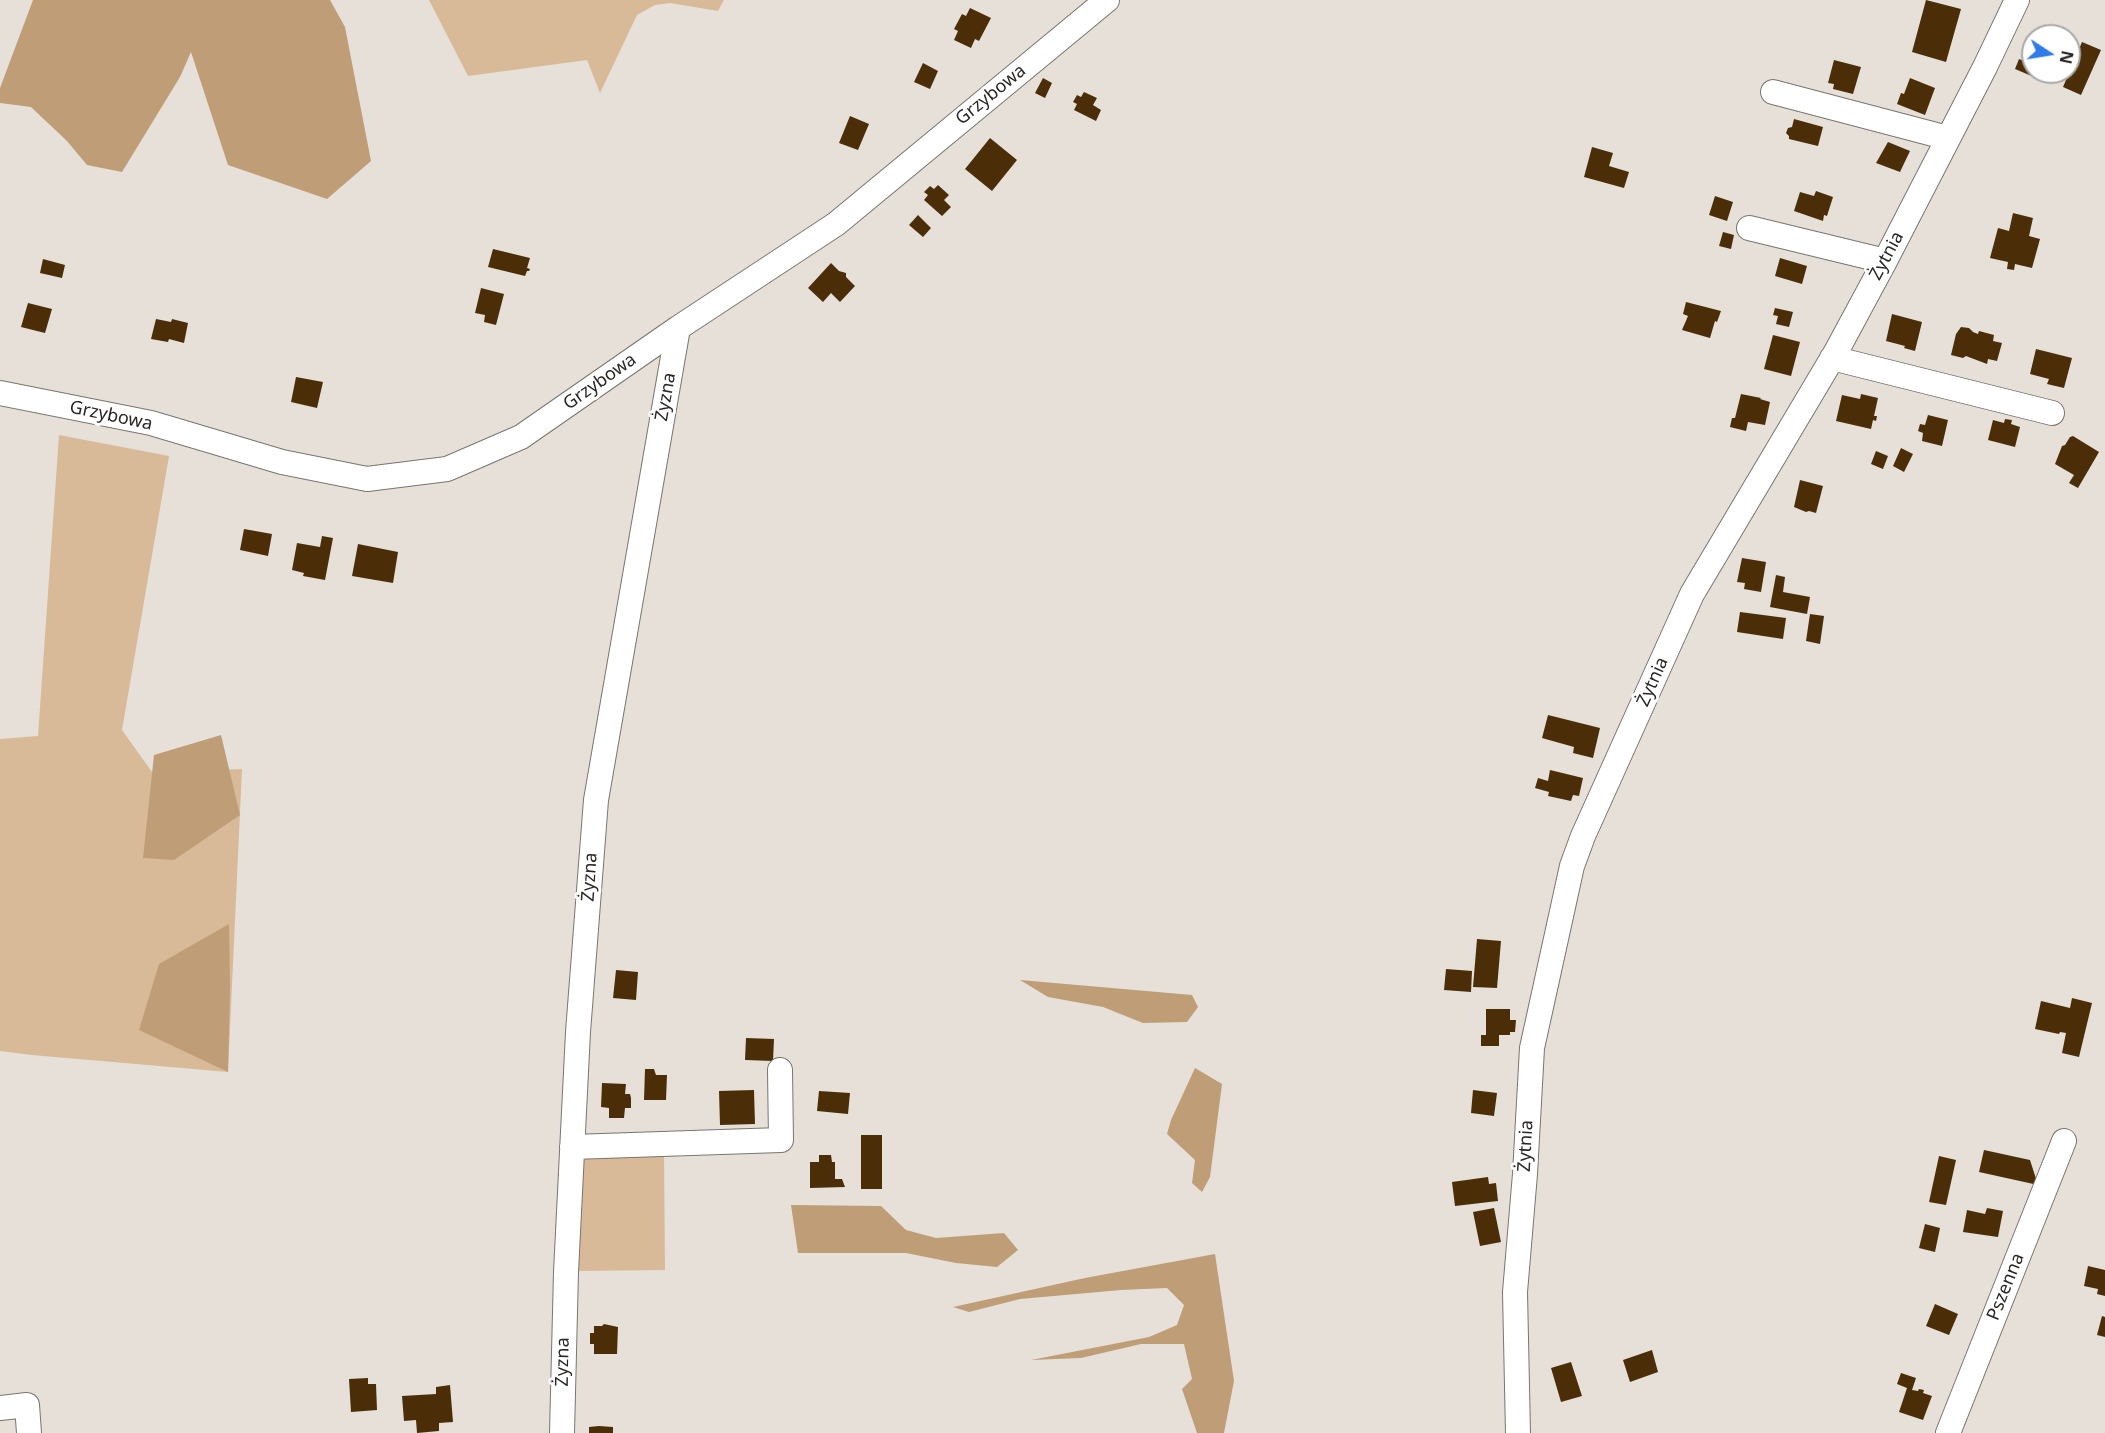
<!DOCTYPE html>
<meta charset="utf-8">
<style>
body{margin:0}
#map{position:relative;width:2105px;height:1433px;overflow:hidden;background:#e6e0d9;font-family:"Noto Sans",sans-serif}
canvas{display:block}
.north{position:absolute;left:2021px;top:24px;width:60px;height:60px;box-sizing:border-box;background:#fff;border:2px solid #a9a8a7;border-radius:50%;rotate:102deg;font-size:16px;font-weight:700;line-height:24px;text-align:center;color:#292624}
.north::after{content:'';display:block;margin:auto;width:21px;height:27px;background:#2f7be8;clip-path:polygon(50% 0,100% 100%,50% 72%,0 100%)}
</style>
<div id="map">
<canvas width="2105" height="1433"></canvas>
<div class="north">N</div>
</div>
<script>
const c = document.querySelector('canvas').getContext('2d');
c.lineJoin = 'round';
function fill(path, color) { c.fillStyle = color; c.fill(path, 'evenodd'); }
const toPath = rows => new Path2D(rows.map(r => 'M' + r).join(''));
function trace(path, color, width, dash) { c.strokeStyle = color; c.lineWidth = width; c.lineCap = dash ? 'butt' : 'round'; c.setLineDash(dash || []); c.stroke(path); }
function drawText(font, color, halo, rows, align = 'center') {
  c.font = font + ' "Noto Sans",sans-serif'; c.lineWidth = 6; c.setLineDash([]); c.textBaseline = 'middle'; c.strokeStyle = halo; c.fillStyle = color; for (const [text, x, y, turn = 0] of rows) {
    c.save(); c.translate(x, y); c.rotate((+turn || 0) * Math.PI / 180); c.textAlign = isNaN(turn) ? turn : align; if (halo) c.strokeText(text, 0, 0); c.fillText(text, 0, 0); c.restore();
  }
}
fill(toPath([
 [429,0,724,0,718,11,670,3,655,5,637,15,600,93,587,60,468,76],
 [59,435,169,456,122,730,152,772,242,769,228,1072,32,1055,0,1051,0,739,38,736],
 [664,1149,665,1270,576,1271,579,1159]
]), '#d9ba98');
fill(toPath([
 [33,0,330,0,345,27,371,161,327,199,228,165,191,52,180,77,122,172,87,165,67,141,31,107,0,103,0,88],
 [221,735,240,815,174,860,143,858,154,755],
 [229,924,230,986,228,1072,139,1030,159,964],
 [1020,980,1192,995,1198,1007,1187,1022,1143,1023,1103,1007,1048,997],
 [1195,1068,1222,1084,1210,1177,1202,1192,1192,1183,1195,1160,1167,1134,1171,1120],
 [791,1205,881,1206,906,1230,936,1238,1004,1233,1018,1250,997,1267,956,1263,906,1253,798,1253],
 [1215,1254,1234,1381,1224,1433,1197,1433,1182,1389,1192,1379,1184,1344,1141,1344,1081,1358,1031,1360,1149,1337,1177,1325,1184,1305,1167,1288,1121,1290,1020,1299,969,1312,953,1307,1085,1278]
]), '#bf9d77');
fill(toPath([
 [1926,0,1961,9,1946,62,1912,52],
 [970,8,991,18,979,41,975,39,971,48,954,40,958,31,954,29,962,14,966,16],
 [2082,42,2101,50,2081,95,2063,87],
 [2028,49,2033,50,2033,72,2044,72,2041,80,2015,69,2019,59,2024,61],
 [1834,60,1861,67,1853,94,1833,89,1834,84,1828,83],
 [923,63,938,71,930,89,914,82],
 [1043,78,1052,83,1045,98,1035,93],
 [1910,78,1935,88,1925,115,1897,104,1901,93,1904,94],
 [1084,92,1097,98,1093,105,1101,110,1096,121,1074,110,1077,104,1073,102,1077,95,1081,97],
 [850,116,869,124,858,150,839,143],
 [1794,119,1823,127,1818,146,1789,139,1789,136,1786,133,1788,128,1792,127],
 [990,138,1017,160,992,191,965,169],
 [1888,142,1910,151,1900,172,1876,163],
 [1592,147,1613,153,1609,166,1629,172,1624,188,1584,177],
 [938,185,949,195,944,200,951,207,942,216,924,200,928,195,924,192,930,186,934,189],
 [1816,191,1833,197,1827,216,1824,215,1823,221,1794,211,1800,192,1814,196],
 [1715,196,1733,202,1727,221,1709,215],
 [2013,213,2033,218,2029,236,2040,239,2032,268,2015,264,2014,270,2007,269,2008,262,1990,258,1998,228,2009,231],
 [918,215,931,228,923,237,909,225],
 [1723,232,1734,235,1731,249,1719,246],
 [493,249,530,258,527,268,530,269,529,271,527,271,525,276,488,267],
 [1780,258,1807,266,1802,284,1775,276],
 [43,259,65,265,62,278,40,273],
 [831,263,839,271,846,273,846,277,855,286,840,302,831,293,823,302,808,288],
 [481,288,504,294,496,325,484,322,485,315,475,313],
 [1686,302,1721,311,1717,322,1715,321,1710,338,1682,330,1688,316,1683,314],
 [28,303,52,309,45,333,21,327],
 [1775,308,1793,312,1789,327,1776,324,1778,316,1773,315],
 [1892,314,1922,322,1915,351,1904,348,1905,346,1886,341],
 [156,319,171,322,172,319,188,323,184,343,169,339,168,342,151,339],
 [1961,327,1969,328,1973,332,1978,334,1979,331,1994,335,1993,341,2002,343,1997,361,1988,359,1987,364,1966,356,1963,358,1951,355,1956,334],
 [1773,335,1800,342,1791,376,1764,369],
 [2036,349,2072,358,2064,388,2047,384,2049,379,2030,374],
 [296,377,323,382,317,408,291,402],
 [1741,394,1761,398,1760,399,1770,402,1765,425,1748,422,1746,431,1730,427,1732,418,1735,418],
 [1861,394,1878,398,1874,416,1877,416,1876,421,1873,420,1871,429,1836,421,1842,395,1860,399],
 [1928,415,1948,420,1942,446,1922,441,1923,433,1918,431,1920,424,1925,425],
 [2005,419,2012,420,2011,424,2020,427,2015,447,1988,440,1993,420,2004,423],
 [2073,436,2099,452,2078,488,2069,483,2074,475,2055,464,2062,446,2065,445,2070,437],
 [1901,448,1913,454,1904,472,1893,466],
 [1876,451,1888,456,1883,469,1871,464],
 [1800,480,1823,486,1816,513,1809,511,1806,512,1794,507],
 [244,529,272,534,268,556,240,550],
 [322,536,333,538,325,580,303,576,304,573,292,570,297,543,320,547],
 [358,544,398,552,393,583,352,576],
 [1742,558,1766,562,1761,592,1744,589,1745,583,1737,582],
 [1776,575,1785,577,1783,592,1810,597,1807,614,1770,607],
 [1740,612,1786,618,1783,639,1737,632],
 [1810,614,1824,616,1820,644,1806,641],
 [1548,715,1600,728,1593,758,1573,753,1574,747,1542,738],
 [1550,770,1583,778,1579,796,1573,795,1571,801,1548,796,1549,792,1535,788,1538,778,1548,781],
 [1477,939,1501,941,1497,988,1473,987],
 [1446,969,1472,971,1471,992,1444,990],
 [616,970,638,972,636,1000,613,998],
 [2072,998,2092,1003,2079,1057,2062,1053,2066,1033,2060,1032,2059,1034,2035,1029,2041,1001,2070,1008],
 [1486,1009,1510,1009,1510,1020,1516,1020,1515,1032,1510,1032,1510,1035,1499,1035,1499,1046,1481,1046,1481,1035,1486,1035],
 [746,1038,774,1039,773,1061,745,1060],
 [645,1069,654,1069,656,1075,667,1075,666,1100,644,1100],
 [602,1083,626,1084,625,1094,630,1094,631,1098,631,1108,625,1108,624,1118,609,1118,609,1108,601,1107],
 [754,1090,755,1124,720,1125,719,1091],
 [1473,1090,1497,1093,1494,1116,1471,1113],
 [819,1091,850,1093,848,1114,817,1111],
 [861,1135,882,1135,882,1189,861,1189],
 [1984,1150,2030,1160,2038,1185,1979,1172],
 [819,1155,831,1155,832,1162,835,1162,835,1179,842,1179,845,1187,810,1188,810,1162,819,1162],
 [1939,1156,1956,1160,1946,1205,1929,1202],
 [1488,1177,1489,1184,1496,1183,1498,1201,1455,1206,1452,1182],
 [1494,1208,1501,1242,1480,1246,1473,1212],
 [1987,1208,2003,1211,1998,1237,1963,1232,1967,1210,1985,1214],
 [1925,1224,1940,1228,1935,1252,1919,1248],
 [2088,1266,2105,1270,2105,1296,2097,1294,2098,1289,2084,1286],
 [1935,1304,1958,1314,1949,1335,1926,1326],
 [2102,1316,2105,1317,2105,1337,2097,1335],
 [604,1324,618,1327,617,1354,594,1354,594,1344,590,1344,590,1333,594,1333,594,1326,602,1326],
 [1652,1350,1658,1372,1630,1382,1623,1360],
 [1571,1362,1582,1396,1561,1402,1551,1368],
 [1901,1373,1916,1378,1912,1390,1918,1391,1919,1389,1924,1390,1923,1393,1932,1396,1923,1420,1899,1412,1907,1388,1897,1384],
 [368,1378,368,1384,376,1384,377,1410,351,1412,349,1379],
 [450,1385,453,1422,439,1423,439,1431,417,1433,416,1420,404,1421,402,1396,436,1394,436,1387],
 [599,1426,613,1427,613,1433,589,1433,589,1427]
]), '#4b2e07');
const minor = toPath([
 [1773,92,1948,138],
 [1749,228,1885,261],
 [1832,358,2052,413],
 [0,393,151,423,282,462,367,479,447,469,521,437,678,328,836,224,1107,0],
 [572,1147,781,1140,780,1070],
 [0,1408,27,1405,29,1433],
 [562,1433,566,1272,578,1032,596,800,678,328],
 [1518,1433,1515,1292,1525,1174,1532,1048,1572,866,1583,836,1692,594,1836,352,1885,261,1985,67,2017,0],
 [1948,1433,2064,1141]
]);
trace(minor, '#7a756f', 26);
trace(minor, '#fff', 24);
drawText('18px', '#292624', '#fff', [
 ["Grzybowa",991,95,-39],
 ["Żytnia",1887,256,-62],
 ["Grzybowa",600,382,-35],
 ["Żyzna",666,397,-80],
 ["Grzybowa",111,416,12],
 ["Żytnia",1653,682,-66],
 ["Żyzna",590,877,-86],
 ["Żytnia",1526,1146,-87],
 ["Pszenna",2006,1287,-68],
 ["Żyzna",563,1362,-89]
]);
</script>
